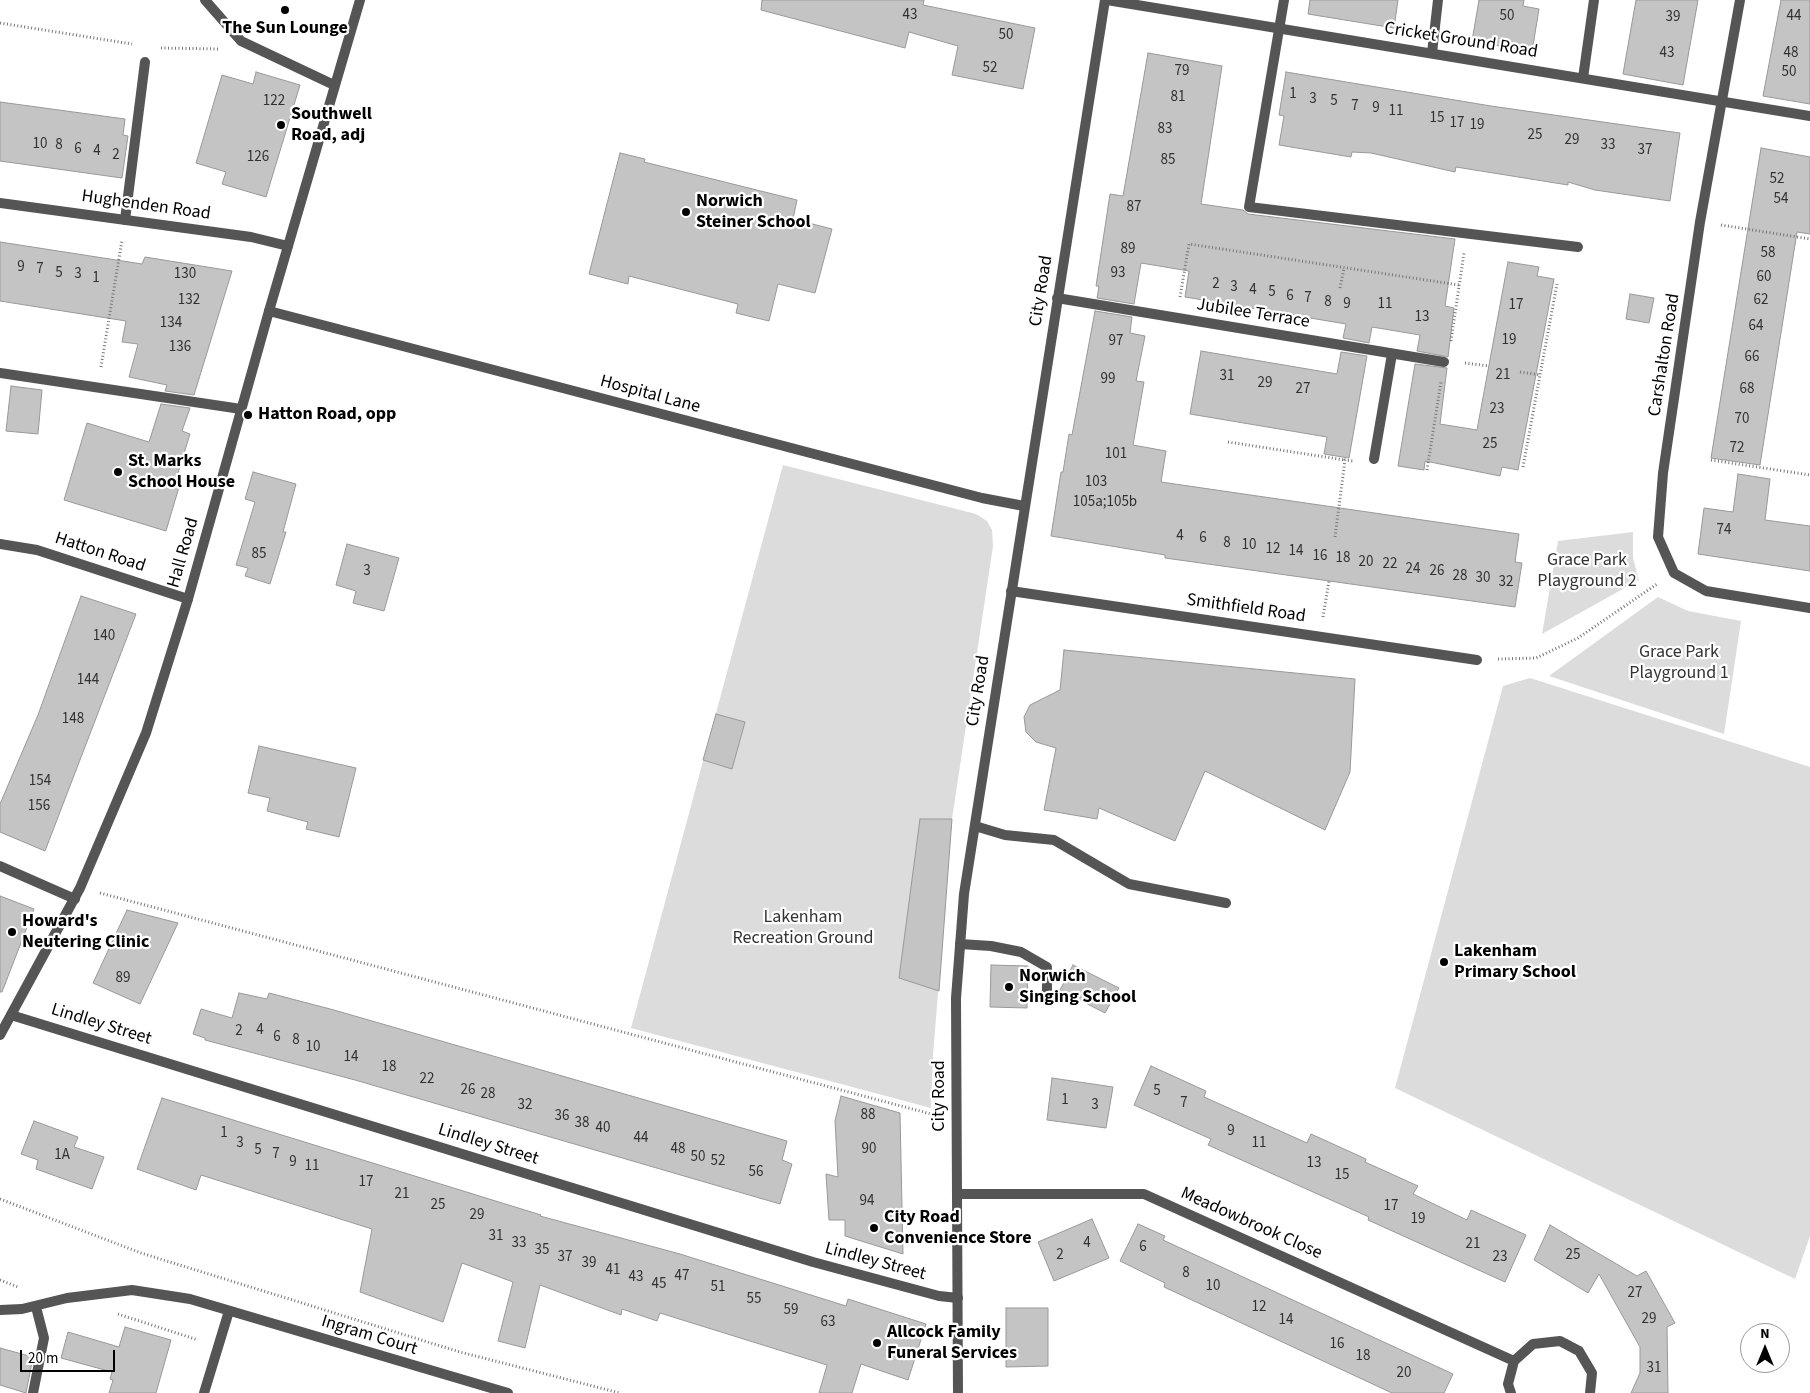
<!DOCTYPE html>
<style>
body{margin:0}
#map{position:relative;width:1810px;height:1393px;overflow:hidden;background:#fff;font-family:"Source Sans 3",sans-serif}
canvas{display:block}
.north{position:absolute;left:1740px;top:1323px;width:50px;height:50px;box-sizing:border-box;background:#fff;border:1px solid #999;border-radius:50%;rotate:0deg;font-size:14px;font-weight:700;line-height:20px;text-align:center;color:#000}
.north::after{content:'';display:block;margin:auto;width:18px;height:22px;background:#000;clip-path:polygon(50% 0,100% 100%,50% 72%,0 100%)}
.scale{position:absolute;left:20px;top:1350px;width:95px;height:22px;box-sizing:border-box;border:2px solid #000;border-top:0;padding-left:6px;font-size:15px;line-height:18px;white-space:nowrap;color:#000;-webkit-text-stroke:4px #fff;paint-order:stroke}
</style>
<div id="map">
<canvas width="1810" height="1393"></canvas>
<div class="north">N</div>
<div class="scale">20 m</div>
</div>
<script>
const c = document.querySelector('canvas').getContext('2d');
c.lineJoin = 'round';
function fill(path, color) { c.fillStyle = color; c.fill(path, 'evenodd'); }
const toPath = rows => new Path2D(rows.map(r => 'M' + r).join(''));
function trace(path, color, width, dash) { c.strokeStyle = color; c.lineWidth = width; c.lineCap = dash ? 'butt' : 'round'; c.setLineDash(dash || []); c.stroke(path); }
function drawText(font, color, halo, rows, align = 'center') {
  c.font = font + ' "Source Sans 3",sans-serif'; c.lineWidth = 4.5; c.setLineDash([]); c.textBaseline = 'middle'; c.strokeStyle = halo; c.fillStyle = color; for (const [text, x, y, turn = 0] of rows) {
    c.save(); c.translate(x, y); c.rotate((+turn || 0) * Math.PI / 180); c.textAlign = isNaN(turn) ? turn : align; if (halo) c.strokeText(text, 0, 0); c.fillText(text, 0, 0); c.restore();
  }
}
fill(toPath([
 [783,465,976,514,987,521,992,530,993,546,952,819,933,1055,931,1108,631,1028],
 [1633,532,1633,558,1639,580,1542,634,1558,541],
 [1658,597,1688,611,1741,621,1724,734,1549,676],
 [1530,678,1810,767,1810,1236,1795,1279,1395,1088,1503,686]
]), '#dcdcdc');
const building = toPath([
 [762,0,924,0,923,5,1035,28,1023,89,952,75,958,46,909,32,905,48,761,10,762,0],
 [1310,0,1398,0,1394,28,1308,14,1310,0],
 [1479,0,1524,0,1523,6,1539,9,1532,52,1472,41,1479,0],
 [1636,0,1698,0,1683,85,1623,74,1636,0],
 [1781,0,1810,0,1810,104,1763,96,1781,0],
 [1148,53,1222,66,1201,204,1243,210,1248,214,1455,239,1445,306,1454,308,1448,357,1417,351,1420,335,1372,327,1369,343,1343,338,1346,324,1185,297,1189,271,1141,263,1134,304,1097,298,1099,286,1096,286,1110,194,1123,196,1148,53],
 [256,72,300,85,266,197,222,184,226,172,196,163,222,75,253,84,256,72],
 [1286,72,1491,106,1680,133,1670,201,1595,190,1568,182,1568,185,1456,167,1455,172,1371,153,1352,152,1351,157,1279,145,1284,116,1279,115,1286,72],
 [0,102,125,119,123,135,128,136,122,178,0,161,0,102],
 [1761,148,1810,157,1810,234,1797,232,1760,465,1711,458,1761,148],
 [620,153,645,159,644,162,797,200,793,219,832,229,815,293,778,284,769,321,736,313,738,304,629,276,628,284,589,274,620,153],
 [0,242,142,264,145,257,232,271,194,395,165,391,167,385,129,377,138,344,122,342,126,321,0,301,0,242],
 [1508,262,1539,267,1537,276,1554,279,1518,470,1502,467,1500,476,1425,461,1424,470,1398,466,1415,364,1447,368,1440,424,1477,430,1508,262],
 [1630,294,1654,298,1649,323,1626,319,1630,294],
 [1095,311,1132,317,1130,333,1145,336,1136,381,1144,382,1133,445,1166,451,1161,482,1519,534,1515,562,1522,563,1515,607,1165,558,1165,555,1051,536,1061,472,1063,472,1069,434,1072,435,1095,311],
 [1201,351,1337,374,1341,352,1367,356,1349,458,1324,454,1327,437,1190,414,1201,351],
 [11,386,42,390,38,434,6,431,11,386],
 [161,404,190,408,182,431,190,434,174,486,179,487,166,531,64,500,87,423,149,442,161,404],
 [253,472,296,484,283,532,286,532,270,584,245,576,248,568,236,565,255,502,245,499,253,472],
 [1738,474,1770,479,1765,520,1810,526,1810,571,1698,554,1704,508,1733,512,1738,474],
 [347,544,399,558,384,611,353,603,356,591,336,585,347,544],
 [81,596,136,614,45,851,0,832,0,804,38,715,81,596],
 [1064,650,1355,679,1350,772,1325,830,1205,771,1175,841,1099,808,1097,819,1044,810,1056,748,1036,742,1026,732,1024,717,1030,705,1060,690,1064,650],
 [716,714,745,722,732,769,703,760,716,714],
 [259,746,356,768,339,837,306,829,308,822,267,811,270,798,248,793,259,746],
 [920,819,952,819,939,991,899,978,920,819],
 [0,896,34,909,2,992,0,992,0,896],
 [127,910,178,923,140,1004,93,983,127,910],
 [991,965,1028,966,1027,1008,990,1007,991,965],
 [1073,965,1119,988,1105,1013,1060,990,1073,965],
 [239,993,267,999,269,993,334,1010,787,1141,782,1160,792,1164,780,1204,355,1080,205,1040,205,1038,193,1034,201,1009,232,1018,239,993],
 [1151,1066,1206,1091,1204,1097,1307,1143,1311,1134,1366,1159,1365,1162,1418,1186,1413,1194,1467,1220,1471,1210,1526,1235,1505,1282,1368,1220,1369,1217,1208,1145,1211,1139,1134,1105,1151,1066],
 [1052,1078,1113,1087,1106,1128,1047,1120,1052,1078],
 [841,1096,900,1113,903,1254,845,1236,845,1220,829,1220,826,1174,838,1177,835,1121,841,1096],
 [162,1098,541,1215,540,1216,680,1254,846,1306,848,1299,926,1324,908,1380,861,1364,852,1393,819,1393,827,1365,660,1313,657,1321,622,1309,621,1315,540,1285,525,1348,498,1341,513,1282,462,1263,443,1322,360,1292,372,1229,201,1175,196,1190,137,1169,162,1098],
 [34,1121,78,1137,74,1147,104,1157,92,1189,36,1169,38,1160,21,1154,34,1121],
 [1092,1219,1109,1258,1054,1281,1038,1242,1092,1219],
 [1138,1224,1165,1236,1163,1240,1453,1374,1444,1393,1392,1393,1164,1287,1165,1283,1120,1261,1138,1224],
 [1550,1225,1637,1276,1646,1271,1675,1323,1667,1327,1668,1393,1631,1393,1640,1373,1640,1347,1599,1274,1588,1293,1534,1260,1550,1225],
 [1006,1308,1048,1308,1048,1366,1006,1367,1006,1308],
 [125,1327,171,1340,156,1393,109,1393,113,1380,110,1379,112,1372,61,1358,68,1332,119,1347,125,1327],
 [0,1348,33,1357,26,1393,0,1385,0,1348]
]);
fill(building, '#c4c4c4');
trace(building, '#999', 1);
trace(toPath([
 [0,23,132,44],
 [161,48,219,49],
 [1721,225,1810,239],
 [1340,288,1344,268],
 [1180,297,1189,244,1459,285],
 [1451,341,1464,253],
 [1465,363,1489,366],
 [101,367,122,240],
 [1520,372,1540,375,1557,284],
 [1228,442,1345,460],
 [1711,460,1810,475],
 [1523,467,1540,375],
 [1427,470,1441,382],
 [1335,537,1345,460,1353,461],
 [1323,617,1329,581],
 [1498,659,1536,658,1578,638,1657,584],
 [100,893,935,1115],
 [0,1199,141,1253,460,1352,620,1393],
 [0,1280,18,1287],
 [118,1314,198,1340]
]), '#777', 3, [1, 2.5]);
trace(toPath([
 [1284,0,1249,207,1578,247],
 [1583,78,1594,0],
 [125,220,145,62],
 [0,373,241,409],
 [1374,459,1392,354],
 [975,826,1005,835,1054,840,1129,884,1226,903],
 [960,944,991,946,1021,952,1047,967,1047,995],
 [33,1393,44,1338,36,1307]
]), '#555', 10);
trace(toPath([
 [205,0,241,41,334,85],
 [1107,0,1810,116],
 [1740,0,1700,222,1663,473,1658,537,1674,573,1706,591,1810,608],
 [1432,53,1438,0],
 [0,203,251,237,288,246],
 [1057,298,1444,362],
 [269,311,982,498,1024,506],
 [0,544,37,550,188,599],
 [1011,591,1477,660],
 [0,866,75,899],
 [11,1015,813,1262,939,1296,958,1298],
 [958,1194,1144,1194,1514,1361],
 [0,1310,22,1309,67,1298,132,1290,190,1299,508,1393],
 [204,1393,229,1311],
 [1511,1393,1508,1384,1514,1361,1533,1344,1560,1341,1579,1351,1592,1373,1590,1393]
]), '#555', 10);
trace(toPath([
 [0,1035,80,888,146,733,188,599,269,311,360,0],
 [958,1393,956,998,964,894,1105,0]
]), '#555', 10);
for (const [x, y, r, color] of [
 [285,10,5,"#000"],
 [281,125,5,"#000"],
 [686,212,5,"#000"],
 [248,415,5,"#000"],
 [118,472,5,"#000"],
 [12,932,5,"#000"],
 [1444,962,5,"#000"],
 [1009,987,5,"#000"],
 [874,1228,5,"#000"],
 [877,1343,5,"#000"]
]) { const dot = new Path2D(); dot.arc(x, y, r, 0, 2 * Math.PI); c.fillStyle = color; c.fill(dot); trace(dot, '#fff', 2); }
drawText('15px', '#313131', null, [
 ["43",910,16],
 ["50",1507,17],
 ["44",1794,17],
 ["39",1673,18],
 ["50",1006,36],
 ["43",1667,54],
 ["48",1791,54],
 ["52",990,69],
 ["79",1182,72],
 ["50",1789,73],
 ["1",1293,95],
 ["81",1178,98],
 ["3",1313,100],
 ["122",274,102],
 ["5",1334,102],
 ["7",1355,107],
 ["9",1376,109],
 ["11",1396,112],
 ["15",1437,119],
 ["17",1457,124],
 ["19",1477,126],
 ["83",1165,130],
 ["25",1535,136],
 ["29",1572,141],
 ["10",40,145],
 ["8",59,146],
 ["33",1608,146],
 ["6",78,150],
 ["37",1645,151],
 ["4",97,152],
 ["2",116,156],
 ["126",258,158],
 ["85",1168,161],
 ["52",1777,180],
 ["54",1781,200],
 ["87",1134,208],
 ["89",1128,250],
 ["58",1768,254],
 ["9",21,268],
 ["7",40,270],
 ["5",59,274],
 ["93",1118,274],
 ["3",78,275],
 ["130",185,275],
 ["60",1764,278],
 ["1",96,279],
 ["2",1216,285],
 ["3",1234,288],
 ["4",1253,291],
 ["5",1272,293],
 ["6",1290,297],
 ["7",1308,299],
 ["132",189,301],
 ["62",1761,301],
 ["8",1328,303],
 ["9",1347,305],
 ["11",1385,305],
 ["17",1516,306],
 ["13",1422,318],
 ["134",171,324],
 ["64",1756,327],
 ["19",1509,341],
 ["97",1116,342],
 ["136",180,348],
 ["66",1752,358],
 ["21",1503,376],
 ["31",1227,377],
 ["99",1108,380],
 ["29",1265,384],
 ["27",1303,390],
 ["68",1747,390],
 ["23",1497,410],
 ["70",1742,420],
 ["25",1490,445],
 ["72",1737,449],
 ["101",1116,455],
 ["103",1096,483],
 ["105a;105b",1105,503],
 ["74",1724,531],
 ["4",1180,537],
 ["6",1203,539],
 ["8",1227,544],
 ["10",1249,546],
 ["12",1273,550],
 ["14",1296,552],
 ["85",259,555],
 ["16",1320,557],
 ["18",1343,559],
 ["20",1366,563],
 ["22",1390,565],
 ["24",1413,570],
 ["3",367,572],
 ["26",1437,572],
 ["28",1460,577],
 ["30",1483,579],
 ["32",1506,583],
 ["140",104,637],
 ["144",88,681],
 ["148",73,720],
 ["154",40,782],
 ["156",39,807],
 ["89",123,979],
 ["4",260,1031],
 ["2",239,1032],
 ["6",277,1038],
 ["8",296,1041],
 ["10",313,1048],
 ["14",351,1058],
 ["18",389,1068],
 ["22",427,1080],
 ["26",468,1091],
 ["5",1157,1092],
 ["28",488,1095],
 ["1",1065,1101],
 ["7",1184,1104],
 ["32",525,1106],
 ["3",1095,1106],
 ["88",868,1116],
 ["36",562,1117],
 ["38",582,1124],
 ["40",603,1129],
 ["9",1231,1132],
 ["1",224,1134],
 ["44",641,1139],
 ["3",240,1144],
 ["11",1259,1144],
 ["48",678,1150],
 ["90",869,1150],
 ["5",258,1151],
 ["7",276,1155],
 ["1A",62,1156],
 ["50",698,1158],
 ["52",718,1162],
 ["9",293,1163],
 ["13",1314,1164],
 ["11",312,1167],
 ["56",756,1173],
 ["15",1342,1176],
 ["17",366,1183],
 ["21",402,1195],
 ["94",867,1202],
 ["25",438,1206],
 ["17",1391,1207],
 ["29",477,1216],
 ["19",1418,1220],
 ["31",496,1237],
 ["33",519,1244],
 ["4",1087,1244],
 ["21",1473,1245],
 ["6",1143,1248],
 ["35",542,1251],
 ["2",1060,1256],
 ["25",1573,1256],
 ["37",565,1258],
 ["23",1500,1258],
 ["39",589,1264],
 ["41",613,1271],
 ["8",1186,1274],
 ["47",682,1277],
 ["43",636,1278],
 ["45",659,1285],
 ["10",1213,1287],
 ["51",718,1288],
 ["27",1635,1294],
 ["55",754,1300],
 ["12",1259,1308],
 ["59",791,1311],
 ["29",1649,1320],
 ["14",1286,1321],
 ["63",828,1323],
 ["16",1337,1345],
 ["18",1363,1357],
 ["31",1654,1369],
 ["20",1404,1374]
]);
drawText('bold 18px', '#000', '#fff', [
 ["The Sun Lounge",285,29,"center"],
 ["Southwell",291,115],
 ["Road, adj",291,136],
 ["Norwich",696,202],
 ["Steiner School",696,223],
 ["Hatton Road, opp",258,415],
 ["St. Marks",128,462],
 ["School House",128,483],
 ["Howard's",22,922],
 ["Neutering Clinic",22,943],
 ["Lakenham",1454,952],
 ["Primary School",1454,973],
 ["Norwich",1019,977],
 ["Singing School",1019,998],
 ["City Road",884,1218],
 ["Convenience Store",884,1239],
 ["Allcock Family",887,1333],
 ["Funeral Services",887,1354]
], 'left');
drawText('18px', '#000', '#fff', [
 ["Cricket Ground Road",1461,41,9],
 ["Hughenden Road",146,206,8],
 ["City Road",1042,291,-81],
 ["Jubilee Terrace",1253,314,9],
 ["Carshalton Road",1665,355,-81],
 ["Hospital Lane",650,395,15],
 ["Hatton Road",100,553,18],
 ["Hall Road",184,553,-74],
 ["Smithfield Road",1246,609,8],
 ["City Road",979,691,-81],
 ["Lindley Street",101,1025,17],
 ["City Road",940,1096,-90],
 ["Lindley Street",488,1145,17],
 ["Meadowbrook Close",1251,1224,24],
 ["Lindley Street",875,1262,15],
 ["Ingram Court",369,1336,17]
]);
drawText('18px', '#333', '#fff', [
 ["Grace Park",1587,561],
 ["Playground 2",1587,582],
 ["Grace Park",1679,653],
 ["Playground 1",1679,674],
 ["Lakenham",803,918],
 ["Recreation Ground",803,939]
]);
</script>
